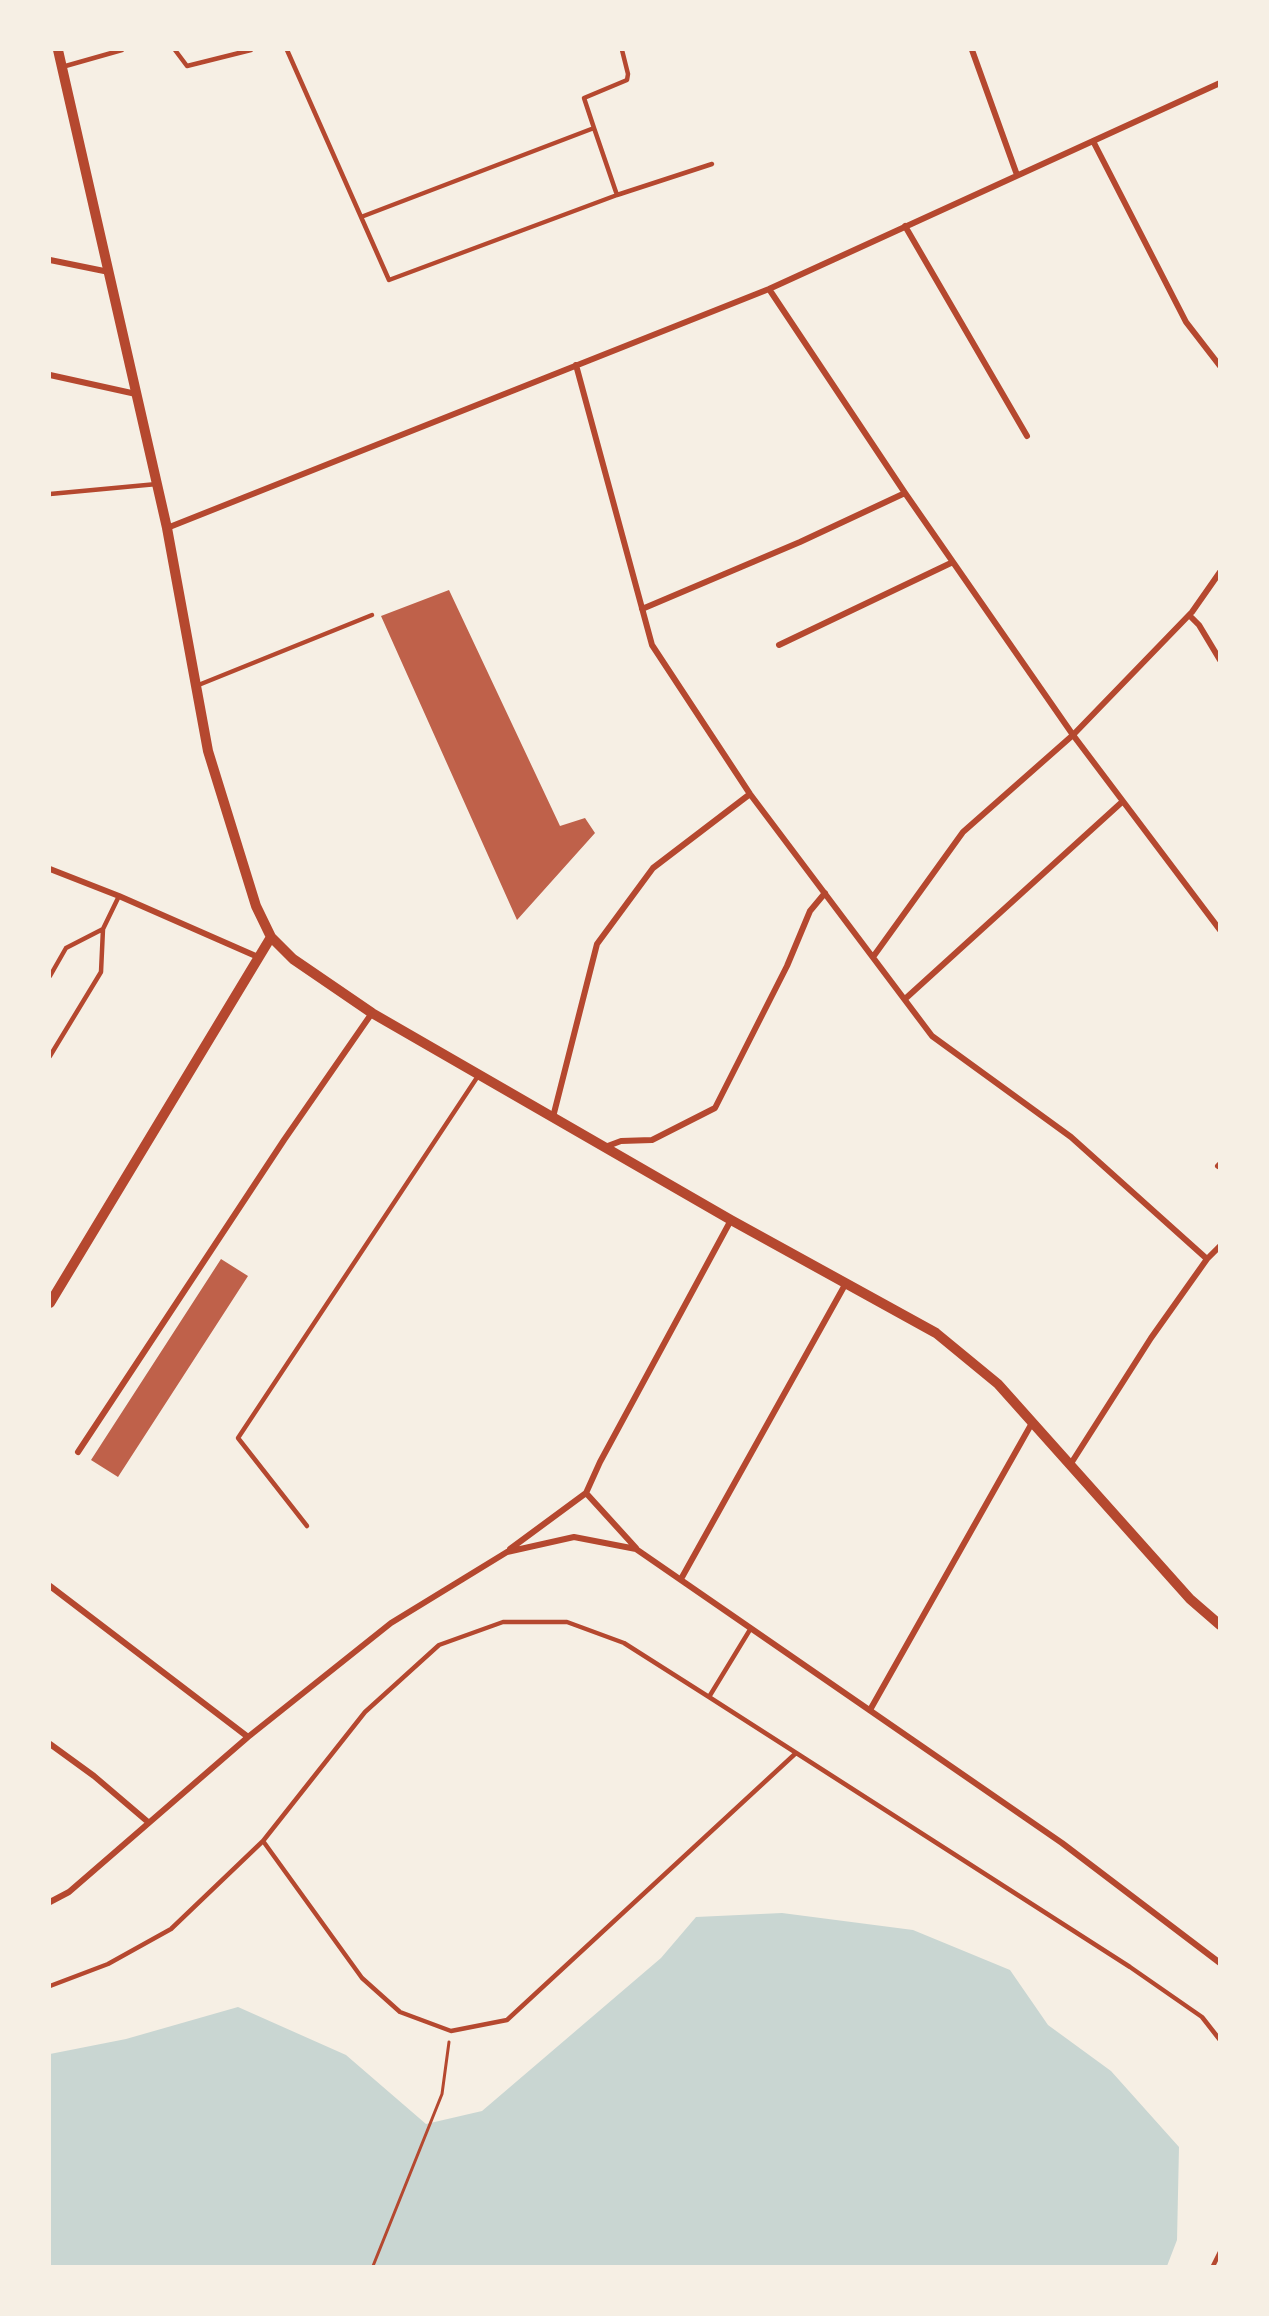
<!DOCTYPE html>
<style>
body{margin:0}
#map{position:relative;width:1269px;height:2316px;overflow:hidden;background:#f6efe4;font-family:Jost,sans-serif}
canvas{display:block}
.frame{position:absolute;inset:0;border:51px solid #f6efe4;pointer-events:none}
</style>
<div id="map">
<canvas width="1269" height="2316"></canvas>
<div class="frame"></div>
</div>
<script>
const c = document.querySelector('canvas').getContext('2d');
c.lineJoin = 'round';
function fill(path, color) { c.fillStyle = color; c.fill(path, 'evenodd'); }
const toPath = rows => new Path2D(rows.map(r => 'M' + r).join(''));
function trace(path, color, width, dash) { c.strokeStyle = color; c.lineWidth = width; c.lineCap = dash ? 'butt' : 'round'; c.setLineDash(dash || []); c.stroke(path); }
fill(toPath([
 [782,1913,913,1930,1010,1970,1048,2025,1111,2071,1179,2147,1177,2240,1167,2266,50,2266,50,2054,126,2039,238,2007,346,2055,426,2124,482,2111,661,1958,696,1917]
]), '#c9d6d2');
fill(toPath([
 [449,590,560,826,585,818,595,833,517,920,381,616],
 [221,1259,248,1276,118,1477,91,1460]
]), '#bf614a');
trace(toPath([
 [373,2266,442,2094,449,2042]
]), '#b5482f', 3);
trace(toPath([
 [175,50,187,66,251,50],
 [287,50,389,280,617,195,712,164],
 [62,67,122,50],
 [594,128,617,195],
 [361,217,594,128,584,98,627,80,628,74,622,50],
 [50,494,157,484],
 [196,686,372,615],
 [50,976,66,948,103,929],
 [50,1056,101,972,103,929,119,896],
 [307,1526,238,1438,478,1076],
 [709,1697,751,1628],
 [263,1841,362,1978,400,2012,451,2031,507,2020,796,1753],
 [50,1986,108,1964,171,1929,263,1841,365,1712,439,1645,503,1622,567,1622,624,1643,709,1697,1130,1967,1202,2017,1220,2040],
 [1213,2266,1220,2252]
]), '#b5482f', 4.5);
trace(toPath([
 [972,50,1017,175],
 [1093,141,1186,322,1220,366],
 [905,226,1027,436],
 [50,260,109,272],
 [769,289,905,493,1073,735,1220,930],
 [576,365,652,645,750,794,932,1036,1071,1137,1207,1259],
 [50,375,136,394],
 [167,528,769,289,1220,83],
 [642,609,800,542,905,493],
 [1189,615,1199,625,1220,660],
 [779,645,953,562],
 [50,869,119,896,258,957],
 [873,957,963,832,1073,735,1192,612,1220,572],
 [905,999,1122,802],
 [553,1117,597,944,653,868,750,794],
 [605,1147,621,1141,652,1140,715,1108,787,966,810,911,825,893],
 [1218,1166,1220,1164],
 [78,1452,284,1140,372,1013],
 [1070,1465,1151,1338,1207,1259,1220,1246],
 [586,1493,636,1548],
 [510,1549,586,1493,600,1462,731,1220],
 [681,1579,846,1283],
 [50,1586,248,1737],
 [870,1710,1032,1423],
 [50,1744,94,1776,148,1822],
 [50,1902,69,1892,248,1737,391,1623,507,1552,574,1537,636,1549,1062,1843,1220,1963]
]), '#b5482f', 6);
trace(toPath([
 [58,50,167,528,208,751,256,906,271,937,293,959,372,1013,731,1220,936,1333,998,1384,1190,1599,1220,1625],
 [50,1303,271,937]
]), '#b5482f', 10);
</script>
